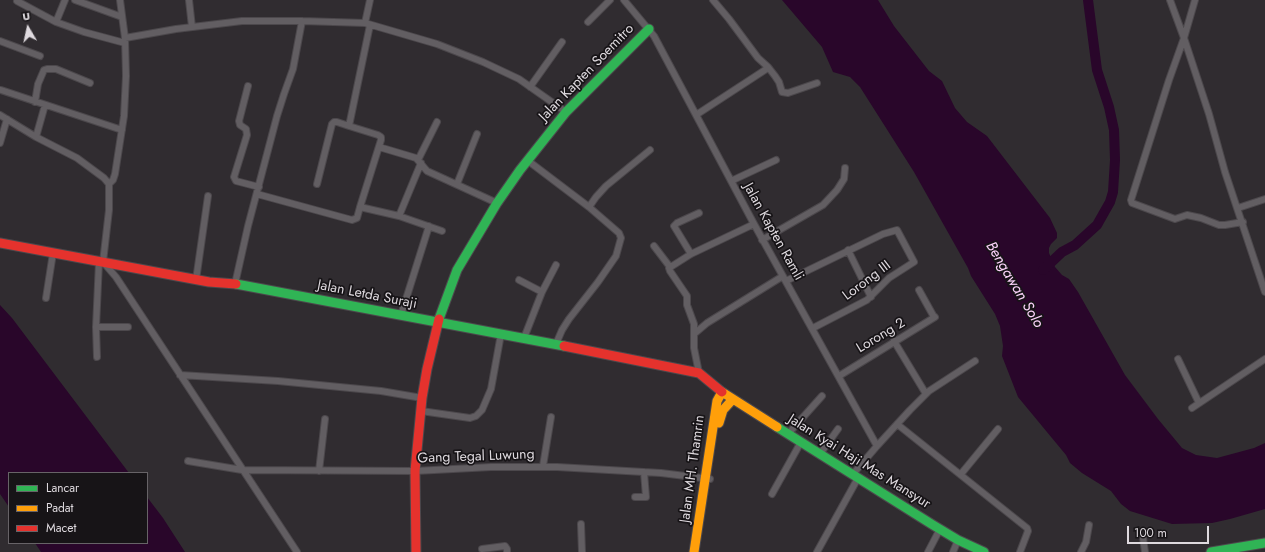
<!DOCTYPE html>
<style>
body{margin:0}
#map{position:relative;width:1265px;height:552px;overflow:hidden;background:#302c30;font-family:Jost,sans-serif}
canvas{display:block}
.legend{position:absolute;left:8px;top:472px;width:140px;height:72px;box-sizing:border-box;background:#171417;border:1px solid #676367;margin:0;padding:5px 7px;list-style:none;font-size:12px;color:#dfdadf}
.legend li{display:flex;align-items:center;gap:8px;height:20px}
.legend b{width:20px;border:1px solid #676367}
.north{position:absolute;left:8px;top:8px;width:40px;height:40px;-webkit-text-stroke:3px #171417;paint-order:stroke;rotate:351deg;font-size:11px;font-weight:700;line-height:16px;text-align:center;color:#dfdadf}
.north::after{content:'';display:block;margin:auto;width:14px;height:18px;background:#dfdadf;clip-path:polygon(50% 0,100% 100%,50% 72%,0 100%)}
.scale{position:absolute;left:1127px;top:526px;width:82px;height:18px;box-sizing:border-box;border:2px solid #dfdadf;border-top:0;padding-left:5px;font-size:12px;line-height:14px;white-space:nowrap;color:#dfdadf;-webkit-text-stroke:3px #171417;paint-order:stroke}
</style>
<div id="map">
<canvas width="1265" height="552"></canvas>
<ul class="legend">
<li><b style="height:5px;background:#30b455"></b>Lancar</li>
<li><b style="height:5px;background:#ff9f0a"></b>Padat</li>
<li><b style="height:5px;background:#e5322d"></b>Macet</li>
</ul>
<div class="north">U</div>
<div class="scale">100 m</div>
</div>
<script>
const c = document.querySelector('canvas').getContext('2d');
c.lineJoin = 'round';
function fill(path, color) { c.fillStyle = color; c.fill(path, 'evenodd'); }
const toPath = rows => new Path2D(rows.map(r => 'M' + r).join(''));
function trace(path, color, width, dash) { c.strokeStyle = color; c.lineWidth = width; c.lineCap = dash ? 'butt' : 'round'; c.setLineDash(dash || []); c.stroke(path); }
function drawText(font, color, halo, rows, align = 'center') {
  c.font = font + ' Jost,sans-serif'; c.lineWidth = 3.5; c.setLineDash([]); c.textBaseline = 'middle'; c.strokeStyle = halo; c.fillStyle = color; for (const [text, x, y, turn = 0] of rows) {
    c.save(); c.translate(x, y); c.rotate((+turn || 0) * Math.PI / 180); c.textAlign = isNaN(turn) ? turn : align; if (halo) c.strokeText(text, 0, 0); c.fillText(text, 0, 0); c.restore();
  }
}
fill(toPath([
 [782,0,878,0,894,26,929,71,942,81,955,108,967,122,987,136,1050,218,1057,233,1057,238,1051,244,1049,248,1049,253,1055,267,1062,275,1069,279,1078,292,1125,375,1158,419,1182,448,1196,455,1217,458,1254,448,1265,443,1265,509,1230,519,1212,523,1172,524,1130,511,1121,504,1111,491,1082,473,1070,463,1066,455,1018,397,1002,356,1003,346,1000,326,995,314,971,276,968,268,914,172,860,87,850,77,833,72,822,47],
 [0,305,12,318,129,473,9,473,9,507,0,494],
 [147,497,163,518,185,552,41,552,35,543,147,543]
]), '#29062a');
trace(toPath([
 [1043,270,1062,252,1075,245,1097,225,1110,202,1113,192,1115,160,1114,130,1109,107,1097,70,1088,0]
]), '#29062a', 10);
const street = toPath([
 [75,0,122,17],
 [189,0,192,27],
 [624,0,654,36,754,224,877,446,853,474],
 [713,0,729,19,758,58,768,67,775,76,779,82,782,92,788,93,817,83],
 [1170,0,1184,38,1209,114,1225,172,1265,292],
 [1195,0,1184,38,1169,80,1131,200,1132,203,1175,219,1187,215,1201,218,1219,225,1225,225,1243,222],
 [17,1,56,22,84,32,125,43],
 [56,22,65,0],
 [588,22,610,0],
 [365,23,370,0],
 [125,38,176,29,242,21,302,21,365,23,437,44,483,62,519,79,566,112],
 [0,41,40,56],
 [248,86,239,121,240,125,246,129,247,135,234,177,236,181,259,187],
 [530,87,562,42],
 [1,90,122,130],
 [35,102,38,84,44,70,47,69,56,69,90,83],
 [0,115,36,137,77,158,104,178,109,184,109,210,103,262,116,277,297,552],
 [696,115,768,68],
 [36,137,45,105],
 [0,143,7,119],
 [379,147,416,158,427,171,497,203],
 [418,160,437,122],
 [527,160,589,207,619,233,621,238,616,256,598,282,569,319,562,330,556,344],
 [731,181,776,160],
 [109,184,113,180,115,174,124,116,126,76,125,38,120,0],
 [317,184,332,124,334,122,337,122,349,126],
 [457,184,477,134],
 [257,194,352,220,357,218,360,207,399,216,442,231],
 [360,207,381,140,381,137,378,135,349,126,370,25],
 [589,207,596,197,606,186,650,150],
 [1238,208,1265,199],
 [399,216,421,163],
 [762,240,823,205,837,190,844,179,845,168],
 [654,246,670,267],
 [848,250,871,297],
 [691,254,674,226,677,223,699,213],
 [196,280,208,196],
 [519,280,542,292,524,338],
 [786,281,883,234,897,230,914,262,889,278,867,300,813,328],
 [235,284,248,226,277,116,284,94,293,69,302,21],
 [919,290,934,317],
 [542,292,556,265],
 [46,298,53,253],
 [401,315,429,226],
 [96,327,128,327],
 [694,334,694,324,687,305,687,296,670,271,669,268,691,254,754,224],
 [894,341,926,394],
 [97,357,96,327,99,262],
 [1178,359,1199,403],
 [699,373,694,348,694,334,707,323,783,276],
 [180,375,278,381,381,391,422,398],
 [839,376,935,317],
 [1192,408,1265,359],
 [421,411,470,418,476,416,482,410,491,389,501,334],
 [897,424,1027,528,1028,531,1020,552],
 [788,434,822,396],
 [877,446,910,410,929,391,975,361],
 [820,454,838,429],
 [188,461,242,470,415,471,491,467,557,467,661,473,710,479],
 [543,466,551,417],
 [319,471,325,419],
 [961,474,998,429],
 [772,494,801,442],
 [635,497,646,497,644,472],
 [581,524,582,552],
 [1143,538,1145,552],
 [482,549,505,546,507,549,507,552],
 [817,552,858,478],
 [928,552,940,529],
 [953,552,958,540],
 [1081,552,1086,542,1089,525]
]);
const fast = toPath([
 [236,284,564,346],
 [439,319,457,270,497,203,520,170,566,112,649,29],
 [777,427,933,525,958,540,984,552],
 [1211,552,1265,543]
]);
const slow = toPath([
 [719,423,723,410,733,399],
 [694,552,717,401,722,392,777,427]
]);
const jam = toPath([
 [0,243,209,282,236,284],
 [564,346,699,373,722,392],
 [416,552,415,471,422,398,427,369,439,319]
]);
trace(street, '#4c484c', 8);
trace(fast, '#4c484c', 11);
trace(slow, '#4c484c', 11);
trace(jam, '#4c484c', 11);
trace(street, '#625e62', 6);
trace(fast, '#30b455', 9);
trace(slow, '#ff9f0a', 9);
trace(jam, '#e5322d', 9);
drawText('14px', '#dfdadf', '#171417', [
 ["Jalan Kapten Soemitro",587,73,-46],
 ["Jalan Kapten Ramli",773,232,61],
 ["Lorong III",867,281,-37],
 ["Jalan Letda Suraji",367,295,11],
 ["Lorong 2",881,336,-31],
 ["Gang Tegal Luwung",476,457,-2],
 ["Jalan Kyai Haji Mas Mansyur",859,462,32],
 ["Jalan MH. Thamrin",693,469,-82]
]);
drawText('italic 15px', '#fcd3fb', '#171417', [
 ["Bengawan Solo",1014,285,59]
]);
</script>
